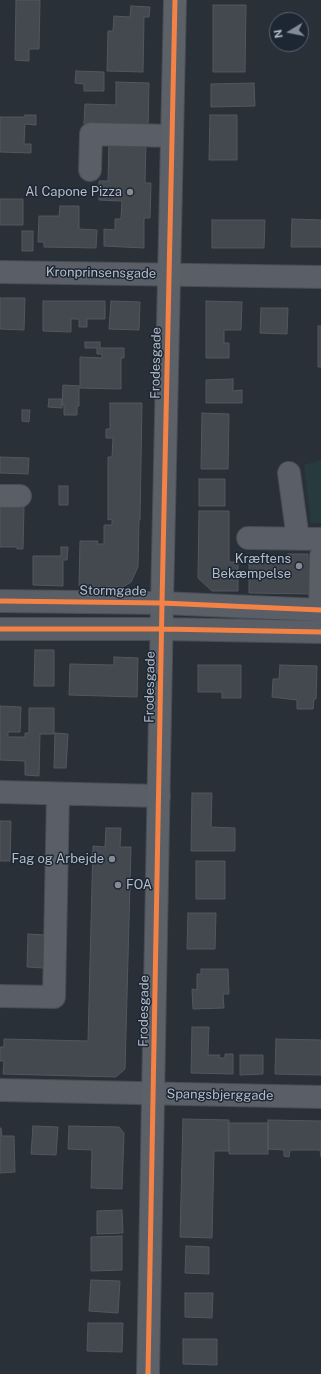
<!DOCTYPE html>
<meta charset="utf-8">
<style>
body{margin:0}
#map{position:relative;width:321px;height:1374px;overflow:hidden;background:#2a3038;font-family:"Public Sans",sans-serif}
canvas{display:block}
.north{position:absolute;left:269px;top:12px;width:40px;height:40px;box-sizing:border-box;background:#1d2633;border:1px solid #59626f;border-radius:50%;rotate:260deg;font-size:11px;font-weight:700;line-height:16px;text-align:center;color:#b4bcc9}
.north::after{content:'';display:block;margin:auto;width:14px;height:18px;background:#848b96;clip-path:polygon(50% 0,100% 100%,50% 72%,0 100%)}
</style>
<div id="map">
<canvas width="321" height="1374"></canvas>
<div class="north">N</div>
</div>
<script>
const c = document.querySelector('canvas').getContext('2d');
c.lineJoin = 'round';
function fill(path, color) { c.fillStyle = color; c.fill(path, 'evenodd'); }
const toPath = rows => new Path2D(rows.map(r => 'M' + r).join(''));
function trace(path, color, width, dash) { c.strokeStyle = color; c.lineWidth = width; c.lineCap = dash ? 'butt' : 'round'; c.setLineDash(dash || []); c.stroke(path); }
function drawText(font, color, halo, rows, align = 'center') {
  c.font = font + ' "Public Sans",sans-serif'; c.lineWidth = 3; c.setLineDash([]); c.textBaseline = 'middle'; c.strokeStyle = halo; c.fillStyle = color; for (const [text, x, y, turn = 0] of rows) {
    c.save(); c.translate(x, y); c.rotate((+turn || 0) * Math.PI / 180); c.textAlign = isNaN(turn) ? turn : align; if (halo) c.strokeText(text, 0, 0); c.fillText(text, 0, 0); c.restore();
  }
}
fill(toPath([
 [321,460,321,523,311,523,304,465]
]), '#273a3e');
const building = toPath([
 [16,0,40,0,39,49,29,49,29,61,15,60,16,0],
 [213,5,246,5,245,72,213,72,213,5],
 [131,6,150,7,149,17,144,17,143,72,107,71,108,31,113,31,114,16,130,17,131,6],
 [76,71,104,72,104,91,84,91,84,84,75,83,76,71],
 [116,82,149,83,148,131,115,124,84,124,85,104,116,105,116,82],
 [254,83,255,106,211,107,211,84,254,83],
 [25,115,36,115,36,125,25,124,24,144,31,144,31,153,0,152,0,117,25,117,25,115],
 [210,115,237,115,237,160,209,160,210,115],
 [109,140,146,141,145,183,151,183,150,218,144,218,144,248,104,246,104,229,115,230,115,219,121,219,122,201,99,200,99,181,108,181,109,140],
 [0,199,23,199,23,225,0,225,0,199],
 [60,206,79,206,79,229,97,230,96,248,44,247,44,242,38,242,39,216,59,216,60,206],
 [292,219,321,220,321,247,291,247,292,219],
 [212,220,265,220,264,248,212,248,212,220],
 [22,231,33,231,33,251,22,251,22,231],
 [0,298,25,298,24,330,0,329,0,298],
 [43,301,105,301,105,319,87,319,87,327,79,327,79,319,71,319,71,332,43,331,43,301],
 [111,301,140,302,139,330,109,329,111,301],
 [206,301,242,302,241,330,224,330,224,343,229,343,229,358,206,358,206,301],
 [261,308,288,308,287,334,260,333,261,308],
 [318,326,321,326,321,367,318,367,318,326],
 [85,342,100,342,100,348,124,348,124,358,121,358,121,389,79,388,79,406,77,406,77,415,64,415,64,405,62,405,63,385,80,386,80,357,102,358,102,354,97,354,97,348,85,348,85,342],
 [233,379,233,391,242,390,242,403,206,403,206,380,233,379],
 [49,399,62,399,62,408,48,407,49,399],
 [110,403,142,403,140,520,139,520,138,567,131,582,123,587,79,586,80,541,98,541,97,544,104,544,104,525,112,525,112,519,108,520,108,457,112,457,113,438,106,438,106,429,110,429,110,403],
 [22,410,30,410,29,422,22,421,22,410],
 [202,413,229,414,228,469,201,469,202,413],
 [0,457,29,458,28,474,0,473,0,457],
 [199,479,225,479,225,506,199,506,199,479],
 [59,486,68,486,68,505,59,505,59,486],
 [0,505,24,506,23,549,17,549,17,547,0,547,0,505],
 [199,511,229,511,229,562,238,562,238,591,212,591,198,578,199,511],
 [61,547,68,547,67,560,63,560,63,586,33,585,33,556,61,556,61,547],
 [288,554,308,554,308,562,313,562,313,594,249,593,249,561,288,562,288,554],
 [35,650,54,650,54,686,34,686,35,650],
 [114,657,138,658,137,697,69,695,70,664,114,665,114,657],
 [198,665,241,665,241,698,222,698,222,692,198,692,198,665],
 [280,665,317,666,316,699,314,699,313,709,297,709,297,700,272,697,273,679,279,679,280,665],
 [0,706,21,707,20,732,8,732,8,737,25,737,25,733,29,733,29,708,54,708,54,734,40,734,39,776,25,775,25,761,0,760,0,706],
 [55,733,68,734,66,768,54,768,55,733],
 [192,793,212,793,211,827,235,828,235,851,191,851,192,793],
 [0,821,11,821,10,861,0,861,0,821],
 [106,828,121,828,120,847,131,847,125,1069,116,1077,3,1074,4,1061,0,1061,0,1047,4,1047,4,1039,88,1041,93,846,105,847,106,828],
 [196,861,225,861,225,899,196,899,196,861],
 [188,913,216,913,215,949,187,949,188,913],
 [28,934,45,935,44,968,27,967,28,934],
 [201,969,228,969,229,994,223,994,224,1008,193,1009,192,989,197,990,197,974,201,974,201,969],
 [192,1027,209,1027,208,1055,220,1055,219,1058,225,1058,225,1054,233,1054,233,1074,191,1073,192,1027],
 [276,1039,321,1040,321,1075,275,1074,276,1039],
 [240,1055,263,1055,263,1074,240,1075,240,1055],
 [183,1119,229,1120,229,1151,214,1151,212,1238,180,1237,183,1119],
 [268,1120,321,1121,321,1157,320,1150,290,1150,289,1157,284,1156,284,1150,268,1149,268,1120],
 [228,1123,268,1123,268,1154,229,1154,228,1123],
 [33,1126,58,1127,56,1155,31,1154,33,1126],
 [69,1126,119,1127,124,1133,122,1189,91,1188,92,1150,68,1149,69,1126],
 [0,1128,1,1128,2,1136,14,1136,15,1172,0,1173,0,1128],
 [122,1210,123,1233,97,1234,97,1211,122,1210],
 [122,1236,122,1270,91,1271,91,1237,122,1236],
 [186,1246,209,1247,209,1274,185,1273,186,1246],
 [91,1280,120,1281,118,1313,89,1311,91,1280],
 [185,1293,213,1293,212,1318,185,1317,185,1293],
 [88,1323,123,1323,122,1352,87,1351,88,1323],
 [183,1339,217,1339,217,1365,183,1364,183,1339]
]);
fill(building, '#444950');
trace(building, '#52575f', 1);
const minor = toPath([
 [90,170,91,134,172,136],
 [0,272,321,277],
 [289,473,298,539],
 [0,496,20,496],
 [248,538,321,539],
 [0,601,162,603,321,610],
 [320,610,321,556],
 [0,629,162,629,321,632],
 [0,792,159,796],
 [0,996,54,997,58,794],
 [0,1090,321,1097]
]);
const major = toPath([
 [148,1374,162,603,175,0]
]);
trace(minor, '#484c53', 24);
trace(major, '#484c55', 24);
trace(minor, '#5a5e66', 22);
trace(major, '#5c6168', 22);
trace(toPath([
 [0,601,162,603,321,610],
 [0,629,162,629,321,632],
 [148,1374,162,603,175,0]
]), '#f48246', 5);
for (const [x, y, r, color] of [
 [130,192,4,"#848b96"],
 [299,566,4,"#848b96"],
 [112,859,4,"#848b96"],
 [118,885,4,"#848b96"]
]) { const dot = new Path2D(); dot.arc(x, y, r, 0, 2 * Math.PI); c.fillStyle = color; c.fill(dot); trace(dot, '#1d2633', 1.5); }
drawText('13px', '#b4bcc9', '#1d2633', [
 ["Al Capone Pizza",122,192],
 ["Kræftens",291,559],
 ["Bekæmpelse",291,574],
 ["Fag og Arbejde",104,859],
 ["FOA",126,885,"left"]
], 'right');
drawText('13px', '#b4bcc9', '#1d2633', [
 ["Kronprinsensgade",101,273,1],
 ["Frodesgade",156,363,-89],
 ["Stormgade",113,591,1],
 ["Frodesgade",150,687,-89],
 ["Frodesgade",144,1011,-89],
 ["Spangsbjerggade",220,1095,1]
]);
</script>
